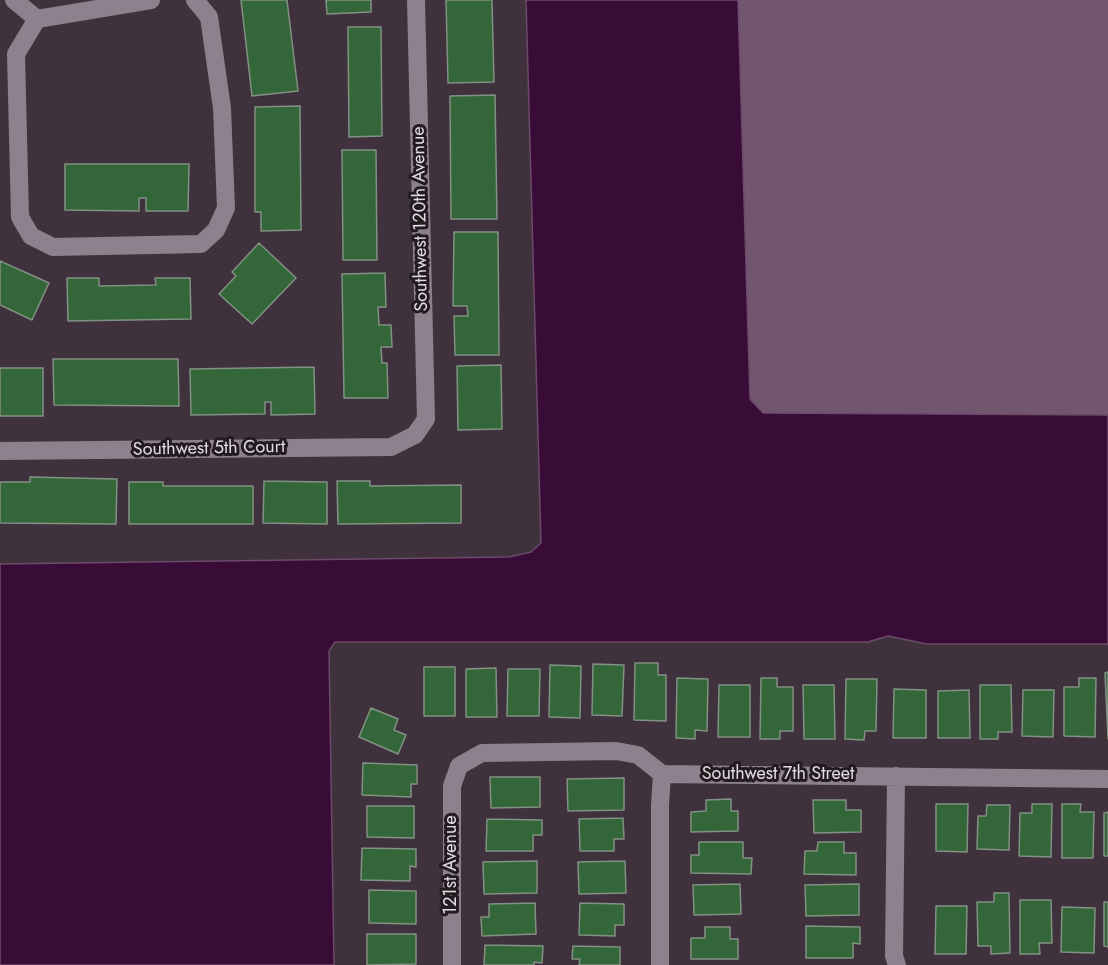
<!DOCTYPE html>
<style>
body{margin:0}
canvas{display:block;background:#3f323d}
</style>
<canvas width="1108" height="965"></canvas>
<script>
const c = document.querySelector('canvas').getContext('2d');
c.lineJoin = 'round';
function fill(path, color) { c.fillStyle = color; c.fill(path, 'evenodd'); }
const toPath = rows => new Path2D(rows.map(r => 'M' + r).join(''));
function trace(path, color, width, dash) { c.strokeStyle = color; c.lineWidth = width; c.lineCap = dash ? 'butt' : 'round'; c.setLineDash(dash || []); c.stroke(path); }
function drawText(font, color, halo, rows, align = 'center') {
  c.font = font + ' Jost,sans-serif'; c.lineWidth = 6; c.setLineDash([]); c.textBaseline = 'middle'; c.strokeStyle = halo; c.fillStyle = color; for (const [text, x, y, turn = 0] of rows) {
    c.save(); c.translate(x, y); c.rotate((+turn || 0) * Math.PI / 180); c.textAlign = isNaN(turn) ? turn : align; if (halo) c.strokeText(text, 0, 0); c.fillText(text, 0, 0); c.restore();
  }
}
fill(toPath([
 [738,0,1108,0,1108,415,762,413,749,399]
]), '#72556f');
const water = toPath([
 [526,0,738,0,750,399,763,413,1108,415,1108,644,927,644,888,636,868,642,335,642,329,651,334,965,0,965,0,564,509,557,531,552,541,543,526,0]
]);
fill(water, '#390c37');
trace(water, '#6c4a6a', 1.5);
const building = toPath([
 [241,0,287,0,298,91,252,96,241,0],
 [326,0,371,0,371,12,327,14,326,0],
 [446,0,492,0,494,82,448,83,446,0],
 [348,27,381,27,382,136,349,137,348,27],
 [495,95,497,219,451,219,450,96,495,95],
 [300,106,301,230,261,231,261,212,255,212,255,107,300,106],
 [342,150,376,150,377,260,343,260,342,150],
 [65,164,189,164,188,211,146,211,146,198,139,198,139,211,65,210,65,164],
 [454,232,498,232,499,355,455,355,454,316,468,316,467,306,453,306,454,232],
 [259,243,296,278,252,324,219,294,236,276,232,272,259,243],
 [0,261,49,283,32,320,0,305,0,261],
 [385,273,386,307,378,307,379,325,391,325,392,347,381,347,382,363,387,363,388,398,344,398,342,274,385,273],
 [67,278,99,278,99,286,156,285,155,278,190,278,191,319,68,321,67,278],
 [53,359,178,359,179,406,54,405,53,359],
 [501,365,502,429,458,430,457,366,501,365],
 [314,367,315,414,271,415,271,402,265,402,265,414,191,415,190,369,314,367],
 [0,368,43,368,43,416,0,416,0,368],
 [30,477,117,479,116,524,0,523,0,482,30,482,30,477],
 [264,481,327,482,327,524,263,523,264,481],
 [337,481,370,481,370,486,461,485,461,523,338,524,337,481],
 [129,482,163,482,163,486,253,486,253,524,129,524,129,482],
 [635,663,658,663,658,675,666,675,666,721,634,720,635,663],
 [593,664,624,665,622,716,592,715,593,664],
 [550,665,581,666,580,718,549,717,550,665],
 [424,667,455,667,455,716,424,716,424,667],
 [496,668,497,717,466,717,466,669,496,668],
 [508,669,540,669,539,716,507,716,508,669],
 [1108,672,1108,739,1105,673,1108,672],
 [677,678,708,679,707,731,695,730,695,739,676,738,677,678],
 [761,678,777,678,777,687,793,687,793,731,780,731,780,739,760,739,761,678],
 [1079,678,1096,678,1095,737,1064,736,1064,687,1079,687,1079,678],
 [846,679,877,679,876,731,865,731,864,740,845,739,846,679],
 [719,685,750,685,750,737,718,737,719,685],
 [803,685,834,685,835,739,804,739,803,685],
 [980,685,1011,685,1012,732,998,732,998,739,980,739,980,685],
 [894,689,926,690,926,738,893,738,894,689],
 [969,690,970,738,938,738,938,691,969,690],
 [1023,690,1054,690,1053,737,1022,736,1023,690],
 [371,708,398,719,394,730,406,735,398,754,359,737,371,708],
 [363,763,417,765,417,784,411,784,411,797,362,795,363,763],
 [490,777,540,777,540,807,491,808,490,777],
 [624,778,624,810,568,811,567,779,624,778],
 [731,799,731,811,738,811,738,831,691,832,691,812,706,811,706,800,731,799],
 [813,800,846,800,846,810,861,810,861,832,814,833,813,800],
 [936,804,968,804,967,852,936,851,936,804],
 [1032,804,1052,804,1051,857,1019,856,1020,813,1032,813,1032,804],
 [1062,804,1081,804,1080,812,1094,812,1093,858,1062,858,1062,804],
 [987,805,1010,805,1009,850,977,849,978,816,986,816,987,805],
 [367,806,414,806,414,838,367,837,367,806],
 [1108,812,1108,856,1104,856,1104,813,1108,812],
 [623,818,624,839,614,839,614,851,580,851,579,819,623,818],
 [487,819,542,820,542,835,533,835,533,851,486,851,487,819],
 [699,842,743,842,743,858,752,858,751,874,691,873,691,855,699,855,699,842],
 [818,842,844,842,844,853,856,853,856,875,804,874,805,851,817,851,818,842],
 [362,848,416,849,416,867,410,866,410,881,361,880,362,848],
 [537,861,537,893,484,894,483,862,537,861],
 [625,861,626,893,579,894,578,862,625,861],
 [740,884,741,914,694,915,693,885,740,884],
 [859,884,859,915,806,916,805,885,859,884],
 [369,890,416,891,416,924,369,923,369,890],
 [994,893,1009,893,1010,953,991,954,991,946,978,946,977,902,994,902,994,893],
 [1020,900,1051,900,1052,943,1039,943,1040,954,1020,954,1020,900],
 [1104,902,1108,902,1108,947,1104,946,1104,902],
 [535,903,536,934,482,936,481,917,489,917,489,904,535,903],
 [580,903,624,904,624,925,615,925,615,936,579,935,580,903],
 [936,906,967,906,966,954,935,954,936,906],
 [1062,907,1095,908,1094,953,1061,952,1062,907],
 [806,926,860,927,860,944,853,943,853,958,806,958,806,926],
 [705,927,730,927,730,939,738,939,738,959,691,959,691,938,705,938,705,927],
 [367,934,416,934,416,964,367,965,367,934],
 [485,945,543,946,542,963,534,962,534,965,484,965,485,945],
 [573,946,620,947,620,965,579,965,580,959,572,959,573,946]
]);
fill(building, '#33673a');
trace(building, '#829183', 1.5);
trace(toPath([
 [14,0,37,19,16,54,20,217,31,236,53,247,201,244,216,230,226,208,222,108,209,17,195,0],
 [37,19,151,0],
 [0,451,391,447,415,435,426,419,416,0],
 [896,776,894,956,897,965],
 [452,965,452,786,459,766,482,753,616,751,638,755,662,774,1108,779],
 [660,965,660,805,662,774]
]), '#8f808d', 18);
drawText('18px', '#e4dbe2', '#221c21', [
 ["Southwest 120th Avenue",421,219,-91],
 ["Southwest 5th Court",209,449,-1],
 ["Southwest 7th Street",778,775],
 ["121st Avenue",452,865,-90]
]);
</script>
